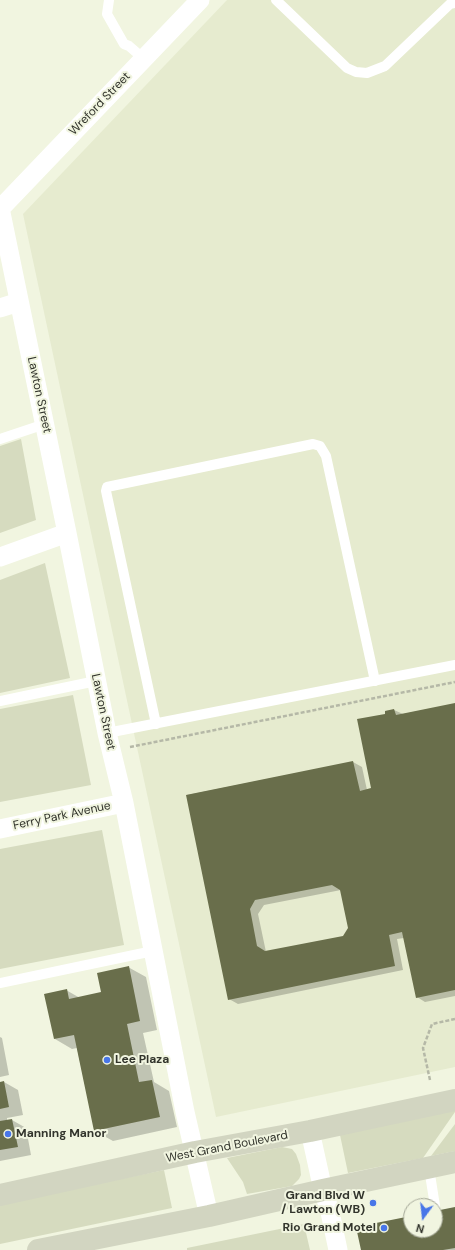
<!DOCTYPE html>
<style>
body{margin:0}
#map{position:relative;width:455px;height:1250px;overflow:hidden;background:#f1f5e0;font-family:"DM Sans",sans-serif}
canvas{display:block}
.north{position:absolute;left:403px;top:1198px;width:40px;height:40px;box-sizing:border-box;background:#f1f5e0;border:1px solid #a5a898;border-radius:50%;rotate:195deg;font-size:11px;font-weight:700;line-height:16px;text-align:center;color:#32342c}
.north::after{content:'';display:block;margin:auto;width:14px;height:18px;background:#4876e8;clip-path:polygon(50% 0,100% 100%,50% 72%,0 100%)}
</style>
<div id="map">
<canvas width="455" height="1250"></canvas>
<div class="north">N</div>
</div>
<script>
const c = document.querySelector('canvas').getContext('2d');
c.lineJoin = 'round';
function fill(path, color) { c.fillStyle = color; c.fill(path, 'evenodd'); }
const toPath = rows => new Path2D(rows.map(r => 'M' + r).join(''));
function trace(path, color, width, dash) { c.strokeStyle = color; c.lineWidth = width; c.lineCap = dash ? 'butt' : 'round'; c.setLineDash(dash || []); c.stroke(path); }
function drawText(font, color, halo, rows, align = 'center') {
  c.font = font + ' "DM Sans",sans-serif'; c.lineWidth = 4; c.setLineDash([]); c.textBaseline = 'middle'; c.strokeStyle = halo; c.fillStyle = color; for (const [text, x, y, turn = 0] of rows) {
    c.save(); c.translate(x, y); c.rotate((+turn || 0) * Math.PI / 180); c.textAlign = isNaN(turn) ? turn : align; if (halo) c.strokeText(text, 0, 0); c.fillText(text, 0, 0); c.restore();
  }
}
fill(toPath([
 [227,0,455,0,455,1067,216,1117,23,214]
]), '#e6ebcf');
fill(toPath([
 [21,439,36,520,0,533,0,446],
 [45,563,70,678,0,693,0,580],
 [73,695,91,785,0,802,0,709],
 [102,830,124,945,0,969,0,849],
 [455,1109,455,1112,423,1158,348,1173,340,1135],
 [455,1124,455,1151,431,1156],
 [282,1147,292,1149,296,1154,300,1165,301,1175,299,1179,292,1186,247,1194,243,1182,227,1158],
 [164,1170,172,1208,0,1244,0,1204],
 [304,1224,310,1250,187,1250,187,1248]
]), '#d6dbbf');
fill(toPath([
 [455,704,455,996,425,1002,417,997,404,938,397,939,403,970,238,1004,229,999,187,795,353,762,362,767,367,790,372,789,387,714,386,711,394,710,403,714],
 [341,890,349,929,344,937,266,952,258,914,264,905],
 [128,967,146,977,157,1030,143,1033,154,1082,169,1091,177,1127,113,1141,95,1131,77,1048,72,1049,55,1039,66,990,80,998,102,993],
 [0,1037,2,1038,9,1075,0,1077],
 [4,1082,18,1090,23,1115,7,1118,7,1121,12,1120,26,1128,31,1155,0,1161,0,1083],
 [455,1208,455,1250,362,1250,411,1217,411,1230,435,1230,435,1212]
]), '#0003');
fill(toPath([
 [455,703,455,990,416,998,402,932,389,935,395,966,228,1000,186,795,353,761,360,791,371,788,357,719,385,714,385,711,394,709,396,715],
 [332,885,340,890,348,928,343,936,265,951,257,946,250,909,255,900],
 [129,966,140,1021,127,1024,139,1082,152,1080,160,1117,94,1131,74,1035,54,1039,44,994,67,989,69,999,101,992,97,973],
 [4,1081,9,1107,0,1109,0,1082],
 [12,1119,18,1147,0,1150,0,1121],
 [455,1207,455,1248,443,1250,361,1250,356,1227,411,1216,411,1230,435,1230,435,1211]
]), '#696e4b');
trace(toPath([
 [130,747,455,682],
 [430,1080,423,1048,432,1024,455,1019]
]), '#b5b8a7', 2.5, [4, 2]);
trace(toPath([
 [109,0,107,14,124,44,129,46,144,59],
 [276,0,347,68,356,72,367,73,385,66,450,4,455,3],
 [0,439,45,424],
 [0,701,96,681],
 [156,724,106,491,107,487,313,444,320,446,326,456,375,681],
 [107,733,455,665],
 [0,983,153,951],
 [429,1168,435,1206]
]), '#fff', 10);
trace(toPath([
 [0,208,67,533,107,733,124,803,185,1112,209,1216],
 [0,209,200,0],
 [0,308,19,302],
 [0,557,67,533],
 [0,829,124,803],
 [310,1131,323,1190,330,1212,338,1250]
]), '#fff', 19);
trace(toPath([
 [0,1195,195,1152,310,1131,455,1100],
 [38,1250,209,1216,323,1190,455,1162]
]), '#d2d5c1', 22);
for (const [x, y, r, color] of [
 [107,1060,4,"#4876e8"],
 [8,1134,4,"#4876e8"],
 [373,1203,4,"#4876e8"],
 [384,1228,4,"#4876e8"]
]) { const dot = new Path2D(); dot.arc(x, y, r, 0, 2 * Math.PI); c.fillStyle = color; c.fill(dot); trace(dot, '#f1f5e0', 1.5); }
drawText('12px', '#32342c', '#f1f5e0', [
 ["Wreford Street",100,104,-46],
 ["Lawton Street",39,395,78],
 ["Lawton Street",103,712,78],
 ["Ferry Park Avenue",62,816,-12],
 ["West Grand Boulevard",227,1147,-11]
]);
drawText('bold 12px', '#32342c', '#f1f5e0', [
 ["Lee Plaza",115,1060],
 ["Manning Manor",16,1134],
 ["Grand Blvd W",365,1196,"right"],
 ["/ Lawton (WB)",365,1210,"right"],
 ["Rio Grand Motel",376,1228,"right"]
], 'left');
</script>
